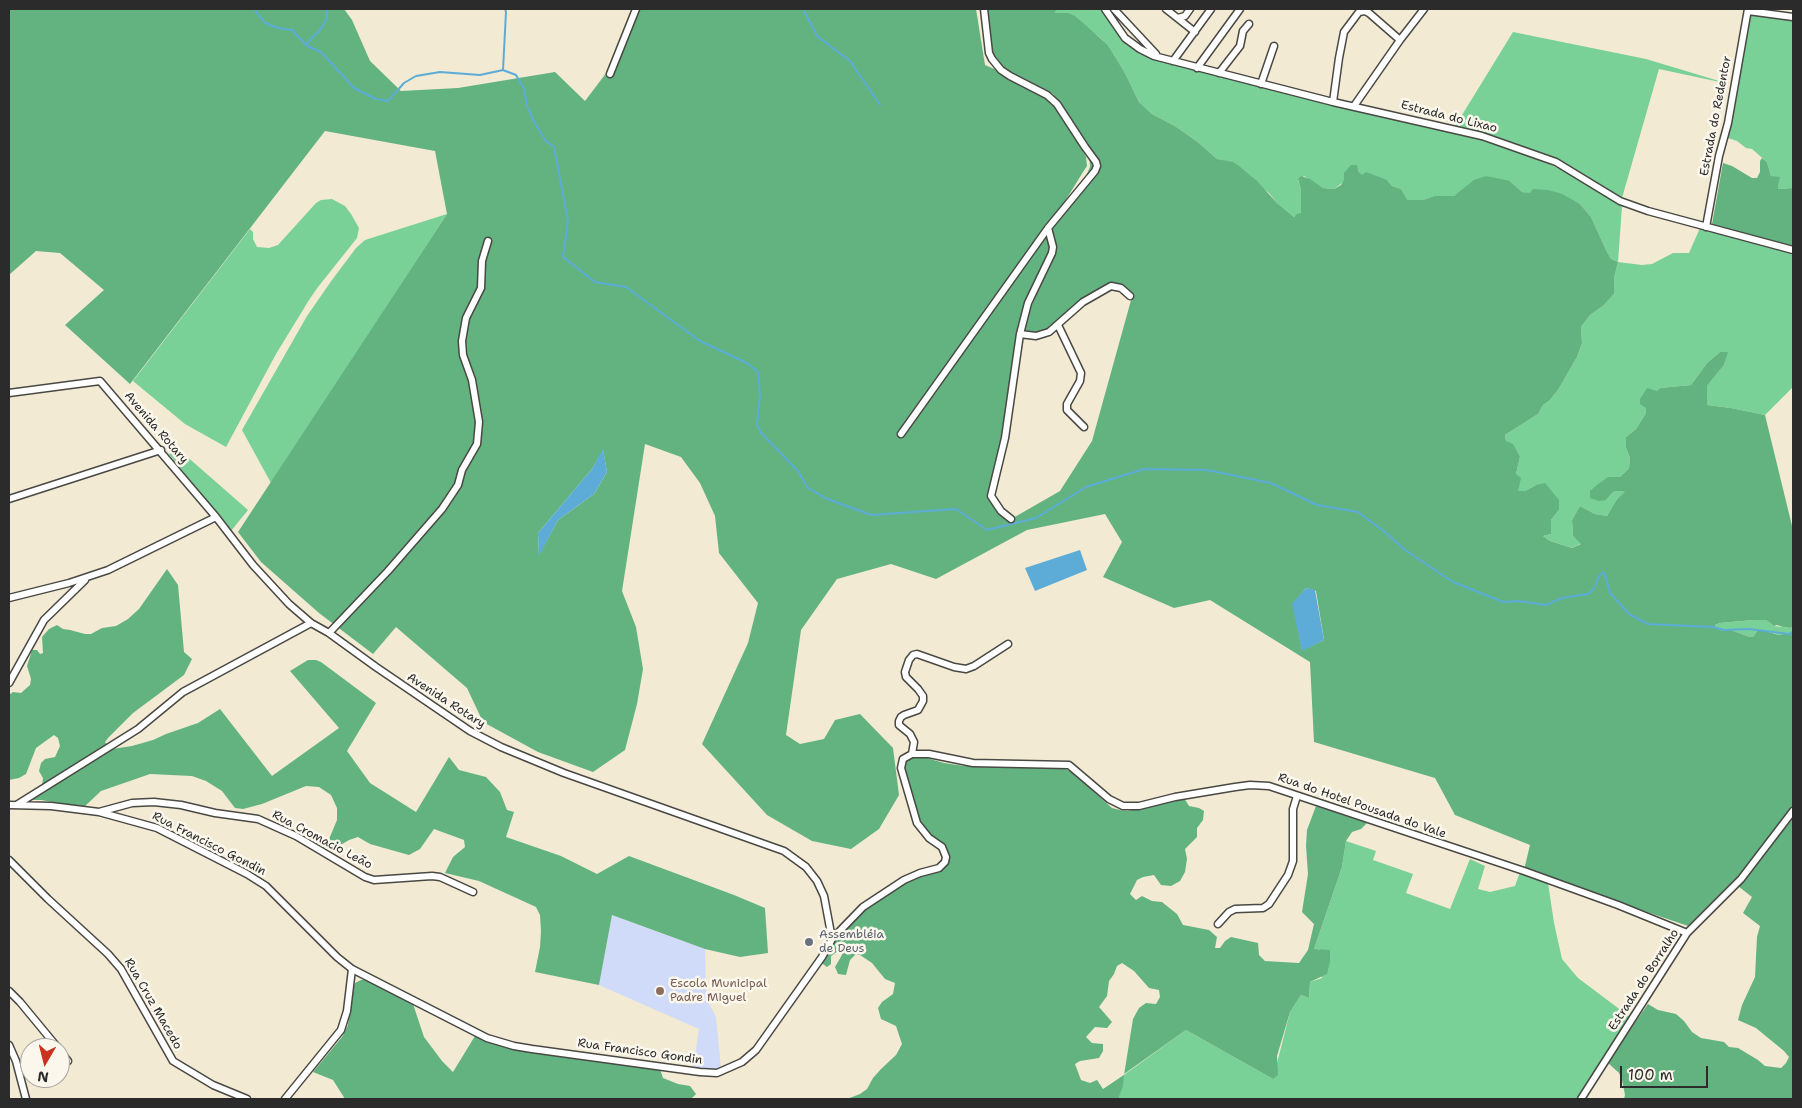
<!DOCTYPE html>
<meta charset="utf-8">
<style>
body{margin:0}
#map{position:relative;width:1802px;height:1108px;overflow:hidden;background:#f2ead2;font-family:"Shantell Sans",sans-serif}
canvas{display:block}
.frame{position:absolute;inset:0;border:10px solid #2b2b2b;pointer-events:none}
.north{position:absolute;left:20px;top:1038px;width:50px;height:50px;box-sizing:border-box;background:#fbf7ec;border:1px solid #a8a59f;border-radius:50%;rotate:188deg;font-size:14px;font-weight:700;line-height:20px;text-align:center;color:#2b2b2b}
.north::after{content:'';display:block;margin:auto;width:18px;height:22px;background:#c8321e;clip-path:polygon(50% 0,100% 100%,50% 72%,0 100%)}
.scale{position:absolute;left:1620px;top:1066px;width:88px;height:22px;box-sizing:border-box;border:2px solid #2b2b2b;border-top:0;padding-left:6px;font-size:15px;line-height:18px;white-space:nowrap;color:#2b2b2b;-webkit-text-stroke:4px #fbf7ec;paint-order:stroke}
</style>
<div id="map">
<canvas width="1802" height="1108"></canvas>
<div class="frame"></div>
<div class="north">N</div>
<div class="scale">100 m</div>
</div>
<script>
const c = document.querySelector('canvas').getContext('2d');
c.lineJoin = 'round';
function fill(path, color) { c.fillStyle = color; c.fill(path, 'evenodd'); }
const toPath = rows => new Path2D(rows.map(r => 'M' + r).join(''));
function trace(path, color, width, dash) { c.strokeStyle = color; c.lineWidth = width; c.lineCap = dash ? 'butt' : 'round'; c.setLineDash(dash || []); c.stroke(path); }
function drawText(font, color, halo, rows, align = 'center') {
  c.font = font + ' "Shantell Sans",sans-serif'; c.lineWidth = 5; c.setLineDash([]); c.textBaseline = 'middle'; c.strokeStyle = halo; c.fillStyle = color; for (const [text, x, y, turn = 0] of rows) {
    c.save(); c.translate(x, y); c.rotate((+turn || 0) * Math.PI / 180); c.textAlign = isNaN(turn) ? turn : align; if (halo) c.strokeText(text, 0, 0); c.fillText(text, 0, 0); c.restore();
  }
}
fill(toPath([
 [612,915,705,949,706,998,716,1017,721,1070,693,1070,699,1029,599,985]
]), '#d0daf9');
fill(toPath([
 [1057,9,1103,9,1138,51,1479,138,1516,150,1565,171,1622,206,1618,262,1642,265,1652,264,1673,253,1689,253,1700,228,1793,252,1793,387,1765,415,1731,408,1707,405,1707,386,1724,365,1727,352,1720,352,1707,363,1691,385,1660,388,1646,408,1646,413,1636,429,1626,437,1626,448,1630,458,1629,468,1620,477,1608,477,1606,500,1613,492,1619,491,1626,492,1617,499,1607,516,1595,514,1580,506,1572,520,1573,536,1582,543,1572,548,1550,541,1543,536,1551,534,1551,520,1559,510,1536,485,1525,491,1518,491,1516,474,1520,457,1506,441,1505,435,1538,414,1543,405,1549,401,1558,390,1577,357,1582,343,1581,327,1590,315,1603,306,1614,294,1614,278,1618,262,1611,259,1607,252,1591,217,1580,204,1522,192,1510,181,1459,193,1454,196,1434,196,1423,200,1406,200,1401,189,1392,186,1387,180,1362,176,1358,171,1334,189,1323,188,1304,176,1298,180,1301,190,1301,213,1294,217,1277,203,1269,193,1225,161,1217,159,1199,143,1175,126,1152,114,1139,102,1125,73,1108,45,1098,36,1068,13,1055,13],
 [1750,15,1793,21,1793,188,1778,189,1778,181,1777,178,1771,176,1767,162,1752,149,1746,148,1737,141,1728,138],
 [1513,32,1646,59,1729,84,1659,69,1622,198,1562,162,1454,128],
 [332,199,345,206,351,214,359,228,357,238,318,287,309,300,276,354,226,447,185,424,133,381,250,229,253,232,253,239,257,247,269,248,278,245,316,203,321,200],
 [447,214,271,483,242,430,307,316,332,280,356,248,365,240],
 [176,447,248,510,231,531,169,454],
 [1753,620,1766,620,1774,626,1791,628,1793,626,1793,632,1779,635,1769,631,1757,631,1753,637,1750,637,1728,629,1723,631,1716,628,1715,625,1720,623],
 [1346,841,1376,851,1373,860,1413,874,1406,893,1450,909,1470,859,1485,866,1478,889,1490,892,1515,886,1520,872,1548,883,1554,923,1562,959,1578,978,1630,1017,1578,1099,1102,1099,1107,1097,1103,1090,1186,1030,1273,1079,1290,1012,1301,995,1309,998,1310,982,1322,978,1320,949,1314,949,1342,867]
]), '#79d197');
fill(toPath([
 [9,9,344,9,352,20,370,61,401,91,458,88,555,72,585,101,613,64,640,9,976,9,985,65,1020,80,1056,102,1086,157,1087,166,1083,172,1051,224,1086,176,1090,167,1089,151,1053,94,1002,68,989,52,986,24,987,9,1057,9,1055,13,1068,13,1075,16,1108,45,1125,73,1139,102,1152,114,1175,126,1199,143,1217,159,1233,162,1239,166,1257,181,1277,203,1294,217,1297,214,1301,213,1301,190,1298,179,1301,176,1310,179,1323,188,1334,189,1341,185,1344,180,1344,173,1351,165,1357,165,1358,171,1362,175,1366,172,1387,180,1392,186,1401,189,1407,200,1423,200,1434,196,1454,196,1474,180,1486,176,1510,181,1522,192,1530,193,1533,189,1548,190,1562,194,1580,204,1591,217,1607,252,1611,259,1618,262,1614,278,1614,294,1603,306,1590,315,1581,327,1582,343,1577,357,1558,390,1549,401,1543,405,1538,414,1505,435,1506,441,1513,444,1520,457,1516,474,1521,478,1518,491,1525,491,1536,485,1545,483,1559,500,1559,510,1551,520,1551,534,1543,536,1550,541,1572,548,1581,544,1573,536,1572,520,1580,506,1595,514,1607,516,1617,499,1625,492,1619,491,1613,492,1606,500,1599,501,1590,498,1590,491,1597,485,1608,477,1620,477,1629,468,1630,458,1626,448,1626,437,1636,429,1646,413,1646,408,1640,404,1640,399,1647,388,1657,391,1660,388,1691,385,1707,363,1720,352,1728,352,1724,365,1707,386,1707,405,1731,408,1765,415,1793,530,1793,626,1791,628,1783,627,1777,625,1774,626,1766,620,1753,620,1720,623,1715,625,1716,628,1723,631,1728,629,1750,637,1753,637,1757,631,1762,630,1779,635,1793,632,1793,811,1755,859,1688,926,1524,870,1530,845,1455,815,1435,778,1314,742,1310,662,1210,600,1174,608,1103,577,1122,542,1105,514,1027,530,936,579,891,564,837,579,801,630,786,735,800,744,824,739,835,720,860,714,893,748,899,795,879,829,851,849,812,841,767,815,702,744,748,643,758,603,719,553,715,516,700,483,681,457,645,444,622,591,636,627,643,669,637,704,625,750,593,772,538,752,483,722,467,688,396,627,373,654,319,613,261,562,238,532,447,214,435,151,325,131,130,384,65,325,104,290,60,253,36,251,9,275],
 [1047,228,1054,246,1052,260,1027,316,1023,332,1032,333,1048,329,1082,299,1104,286,1115,284,1133,293,1092,441,1060,491,1013,518,1002,511,992,496,1013,385,1020,334,1029,303,1048,259,1051,247,1047,233,1044,233],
 [603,450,607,472,594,494,558,520,539,555,538,533,592,469],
 [1306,588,1316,591,1324,640,1302,650,1293,604],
 [1762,158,1767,162,1771,176,1780,177,1778,185,1778,189,1793,188,1793,248,1712,224,1723,163,1732,166,1752,178,1757,178,1760,172,1760,161],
 [167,569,178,585,184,652,192,659,184,675,133,713,108,738,105,742,108,746,42,786,43,778,39,771,41,763,45,759,55,757,60,746,58,738,54,735,36,748,26,774,19,778,9,780,9,695,13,692,21,693,30,685,31,679,27,666,32,650,37,650,40,654,43,653,42,637,49,629,57,625,63,629,70,630,85,634,91,634,102,628,116,626,128,619,139,609],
 [308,660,316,660,321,662,376,703,347,751,370,783,416,812,449,757,459,770,486,777,500,792,507,810,514,812,506,837,561,856,597,874,629,856,734,895,765,908,768,953,740,957,705,949,612,915,599,985,535,972,540,947,541,931,540,915,536,907,479,881,445,873,453,857,465,847,464,840,434,829,420,849,409,855,370,844,358,837,349,840,332,850,327,848,327,844,337,820,337,808,331,795,319,787,306,786,262,804,243,809,235,808,222,791,206,781,192,776,150,774,101,791,84,807,41,800,29,800,112,749,132,746,153,740,166,734,198,723,220,709,272,776,339,728,290,671],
 [914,756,920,756,944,763,964,766,1062,767,1073,773,1112,808,1120,810,1127,811,1184,798,1189,806,1199,808,1204,811,1203,820,1197,828,1197,837,1185,849,1187,859,1185,872,1180,881,1171,886,1161,885,1154,875,1143,877,1137,880,1130,894,1136,900,1142,896,1152,901,1162,902,1177,914,1183,925,1209,930,1217,937,1215,948,1220,948,1225,941,1231,937,1258,943,1259,955,1265,961,1299,963,1308,950,1314,924,1302,912,1308,874,1306,846,1307,830,1316,806,1367,823,1361,829,1352,832,1346,841,1342,867,1314,949,1330,950,1330,961,1327,974,1310,982,1309,998,1301,995,1290,1012,1277,1056,1278,1075,1273,1079,1186,1030,1124,1074,1123,1086,1118,1099,1108,1099,1107,1098,1102,1099,818,1099,824,1098,847,1099,860,1094,867,1089,873,1078,881,1069,896,1055,902,1044,896,1026,881,1019,878,1008,882,1002,893,994,895,983,885,979,872,963,860,955,856,954,850,960,846,975,838,974,835,967,842,955,841,949,831,956,831,964,827,967,820,962,837,936,864,910,905,882,942,870,947,865,948,859,945,847,923,828,917,820,904,768,905,762],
 [1122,963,1134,971,1149,988,1159,990,1160,997,1156,1004,1146,1003,1139,1008,1133,1019,1124,1075,1103,1089,1097,1080,1090,1083,1081,1080,1075,1064,1080,1061,1099,1058,1103,1051,1103,1044,1092,1043,1086,1037,1095,1027,1107,1028,1112,1022,1099,1007,1107,996,1109,981,1114,974,1117,966],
 [1793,818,1793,1099,1624,1099,1625,1095,1622,1080,1619,1073,1607,1062,1648,1004,1658,1010,1676,1014,1684,1021,1692,1032,1701,1038,1724,1042,1729,1047,1738,1048,1758,1060,1765,1066,1781,1068,1786,1063,1789,1057,1784,1051,1756,1028,1738,1020,1742,1005,1755,977,1757,937,1760,926,1743,913,1752,897,1738,886],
 [361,980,367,980,413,1004,424,1037,442,1061,453,1072,475,1036,488,1042,527,1052,660,1069,663,1078,678,1084,690,1086,696,1094,691,1099,345,1099,333,1080,313,1072,342,1037,348,1025,352,991,355,983]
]), '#62b380');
fill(toPath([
 [603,449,607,472,594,494,558,520,539,556,538,533,592,469],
 [1080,550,1087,570,1035,591,1025,568],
 [1306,588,1315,590,1324,640,1302,651,1292,604]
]), '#5cacd7');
trace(toPath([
 [254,9,265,23,278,28,292,30,306,45,322,53,354,88,376,99,388,101,404,83,416,76,440,72,480,75,503,70,516,75,524,89,527,106,534,122,546,141,554,147,568,221,563,257,595,282,626,287,700,341,747,363,758,372,760,394,757,425,762,434,798,471,807,487,825,498,871,515,956,509,987,530,1036,518,1086,487,1144,469,1207,470,1271,483,1317,505,1358,512,1385,532,1405,550,1453,582,1503,602,1519,601,1546,605,1562,598,1588,594,1594,589,1599,576,1604,572,1610,593,1629,614,1648,624,1713,627,1724,630,1749,629,1789,634,1793,632],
 [803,9,817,36,850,61,880,105],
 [306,44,320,30,327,18,326,9],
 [503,70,506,12,505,9]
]), '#5cacd7', 2);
const minor = toPath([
 [1105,9,1125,38,1140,49,1154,56,1333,102,1482,136,1556,162,1620,201,1648,211,1793,250],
 [1114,9,1156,54],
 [1166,9,1195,32],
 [1748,11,1793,17],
 [1178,18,1185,16,1190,9],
 [1173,61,1211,9],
 [1197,68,1240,9],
 [1219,73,1240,46,1243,31,1249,24],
 [610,74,636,9],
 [1261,84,1274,46],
 [1333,102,1339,58,1344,32,1359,12,1365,11,1369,13,1400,40],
 [1354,106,1400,40,1424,9],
 [1706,227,1719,156,1728,123,1748,9],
 [1058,325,1081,373,1080,381,1067,404,1067,410,1084,427],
 [1020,334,1036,336,1049,332,1083,302,1111,286,1121,288,1130,296],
 [9,393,100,381,216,517,253,565,289,604,311,623,329,633,376,667,470,731,501,747,564,773,784,851,806,867,817,881,824,896,832,939],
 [901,434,1048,228,1095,171,1097,166,1096,162,1085,147,1057,104,1047,95,1010,76,1001,70,992,59,989,53,984,9],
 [9,499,161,450],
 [1011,519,1001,511,991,496,1005,438,1020,334,1028,303,1052,253,1053,247,1048,228],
 [9,598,69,583,108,570,216,517],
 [329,633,388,571,442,509,458,485,462,470,477,444,479,422,472,380,463,355,462,341,466,318,481,288,482,261,488,241],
 [9,683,44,620,85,580],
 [912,754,929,754,973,763,1069,765,1109,799,1123,806,1139,806,1175,797,1235,787,1250,785,1269,786,1524,871,1618,905,1687,933],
 [18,804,138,729,183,692,311,623],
 [9,805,51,806,99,812,157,828,247,874,266,886,337,957,352,969,487,1038,514,1046,532,1049,700,1072,717,1073,742,1062,756,1050,822,957,832,939,863,907,904,880,920,873,939,868,945,862,946,857,942,847,929,838,917,823,901,768,903,759,912,754,914,742,910,734,899,725,899,721,901,717,904,715,918,710,923,701,923,696,918,689,906,677,905,672,909,660,913,655,917,654,954,667,966,669,974,666,1008,644],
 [99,812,132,803,154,802,181,805,215,813,258,819,296,836,365,877,374,880,432,876,440,877,473,892],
 [9,860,48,899,108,954,121,969,173,1061,213,1085,247,1099],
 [1218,924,1229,912,1235,909,1263,908,1269,904,1288,875,1293,861,1293,809,1297,796],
 [9,991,20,1002,58,1048],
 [9,1045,16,1061,26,1099],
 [60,1051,68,1061],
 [285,1099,341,1030,347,1011,352,969],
 [1581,1099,1687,933,1741,879,1793,811]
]);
trace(minor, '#494844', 9);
trace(minor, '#fff', 6);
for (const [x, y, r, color] of [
 [809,942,5,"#6b7280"],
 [660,991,5,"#8d6e63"]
]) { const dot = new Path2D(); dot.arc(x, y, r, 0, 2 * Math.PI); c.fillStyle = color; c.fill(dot); trace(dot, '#fbf7ec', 2); }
drawText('12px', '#2b2b2b', '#fbf7ec', [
 ["Estrada do Redentor",1716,116,-79],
 ["Estrada do Lixao",1449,117,14],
 ["Avenida Rotary",156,428,49],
 ["Avenida Rotary",446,701,33],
 ["Rua do Hotel Pousada do Vale",1362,806,19],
 ["Rua Cromacio Leão",322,840,28],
 ["Rua Francisco Gondin",209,844,27],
 ["Estrada do Borralho",1644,980,-57],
 ["Rua Cruz Macedo",153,1004,60],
 ["Rua Francisco Gondin",640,1052,8]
]);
drawText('12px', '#5b616d', '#fbf7ec', [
 ["Assembléia",819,935],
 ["de Deus",819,949]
], 'left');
drawText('12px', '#785e54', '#fbf7ec', [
 ["Escola Municipal",670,984],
 ["Padre Miguel",670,998]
], 'left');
</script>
